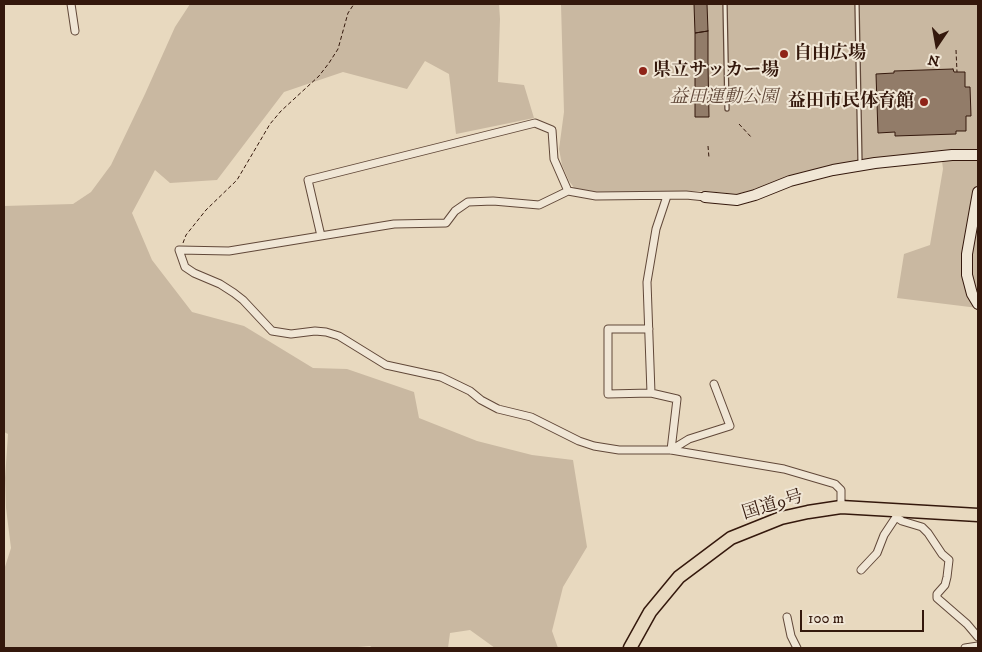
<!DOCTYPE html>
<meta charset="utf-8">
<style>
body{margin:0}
#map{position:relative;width:982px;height:652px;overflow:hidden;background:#e8d9bf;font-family:"IM FELL DW Pica",serif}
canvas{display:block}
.frame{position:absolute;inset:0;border:5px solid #34180c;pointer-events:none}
.north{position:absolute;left:912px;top:20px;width:50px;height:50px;-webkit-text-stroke:4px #f0e6d5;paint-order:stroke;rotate:192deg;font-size:14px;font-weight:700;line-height:20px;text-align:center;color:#34180c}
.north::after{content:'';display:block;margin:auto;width:18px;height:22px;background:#34180c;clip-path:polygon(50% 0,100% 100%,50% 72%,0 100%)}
.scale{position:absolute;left:800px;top:610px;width:124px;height:22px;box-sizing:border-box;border:2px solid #34180c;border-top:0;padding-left:6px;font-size:15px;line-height:18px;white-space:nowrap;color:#34180c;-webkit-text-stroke:4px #f0e6d5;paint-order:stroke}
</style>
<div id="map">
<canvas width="982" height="652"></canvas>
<div class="frame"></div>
<div class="north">N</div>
<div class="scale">100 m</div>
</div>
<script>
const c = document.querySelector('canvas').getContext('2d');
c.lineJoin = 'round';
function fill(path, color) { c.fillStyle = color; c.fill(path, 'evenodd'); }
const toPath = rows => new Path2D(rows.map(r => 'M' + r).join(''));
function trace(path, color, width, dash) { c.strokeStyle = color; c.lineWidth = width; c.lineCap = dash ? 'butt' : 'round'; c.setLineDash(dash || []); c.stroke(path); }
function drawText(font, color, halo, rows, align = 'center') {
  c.font = font + ' "IM FELL DW Pica","Noto Serif JP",serif'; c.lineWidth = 4; c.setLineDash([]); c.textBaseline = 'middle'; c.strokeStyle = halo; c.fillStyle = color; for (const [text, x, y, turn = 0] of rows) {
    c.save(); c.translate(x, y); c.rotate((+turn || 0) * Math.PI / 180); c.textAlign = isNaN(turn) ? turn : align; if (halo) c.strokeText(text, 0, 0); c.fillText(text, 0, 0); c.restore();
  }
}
fill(toPath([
 [190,4,499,4,500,19,498,82,524,85,534,118,456,134,449,74,425,61,407,89,343,72,284,92,217,180,170,183,155,170,132,213,152,260,192,312,244,326,313,368,347,369,414,392,419,418,477,441,532,455,573,460,587,547,563,587,552,631,558,648,495,648,470,630,450,633,448,648,373,648,370,646,346,648,4,648,4,570,11,548,6,508,5,478,8,434,4,432,4,206,73,204,91,192,111,165,145,94,175,27],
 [561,4,978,4,978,308,897,298,904,254,930,245,943,169,941,153,827,167,738,194,704,191,595,193,575,189,569,181,562,165,559,149,564,112]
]), '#c9b8a1');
const building = toPath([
 [694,4,707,4,708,31,695,33,694,4],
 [708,31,708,65,695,66,695,33,708,31],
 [708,65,709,117,695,117,695,66,708,65],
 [953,69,954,72,965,72,965,87,970,87,971,116,966,116,966,131,956,131,956,134,895,136,895,132,878,133,876,74,894,73,894,71,953,69]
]);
fill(building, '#927c69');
trace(building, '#34180c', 1);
const lane = toPath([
 [725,4,727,109],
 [857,4,860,162]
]);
const street = toPath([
 [71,4,75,31],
 [667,196,656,229,647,282,651,393,677,399,671,450],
 [705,197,686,195,596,196,568,191,539,205,493,201,468,202,455,211,446,223,394,224,229,251,179,250,185,267,194,273,220,284,234,293,243,300,272,331,291,334,315,331,326,332,339,336,386,365,441,377,470,391,481,400,498,409,531,417,579,441,594,446,619,450,671,450,784,469,835,484,841,490,841,507],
 [321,236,308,180,535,123,552,130,554,159,568,191],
 [649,329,608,329,608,394,651,393],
 [671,450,689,439,730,426,714,384],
 [895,510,896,517,902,521,922,527,928,533,942,554,949,560,947,577,945,585,937,594,937,598,967,624,978,637],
 [861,570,877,553,884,535,896,517],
 [787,617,791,636,797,648],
 [965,648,978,646]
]);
const secondary = toPath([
 [978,192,967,254,967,275,972,294,978,304],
 [705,197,737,200,755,195,790,181,833,170,875,163,952,155,978,155]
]);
const highway = toPath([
 [630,648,650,612,679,577,731,538,781,518,808,512,841,507,978,515]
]);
trace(lane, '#614839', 5.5);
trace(street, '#614839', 9);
trace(secondary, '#34180c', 12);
trace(highway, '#34180c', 15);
trace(toPath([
 [956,50,957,72],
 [739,124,752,138],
 [708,146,709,158],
 [183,243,186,235,206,210,237,180,270,124,281,111,319,76,329,63,338,49,348,13,354,4]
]), '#34180c', 1, [4, 2.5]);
trace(lane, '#f0e6d5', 3);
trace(street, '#f0e6d5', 7);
trace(secondary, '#f0e6d5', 10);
trace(highway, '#e8d9bf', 12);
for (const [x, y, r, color] of [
 [784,54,5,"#8f2418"],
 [643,71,5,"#8f2418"],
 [924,102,5,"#8f2418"]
]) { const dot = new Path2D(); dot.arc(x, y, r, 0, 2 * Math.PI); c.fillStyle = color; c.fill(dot); trace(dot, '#f0e6d5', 2); }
drawText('bold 18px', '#34180c', '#f0e6d5', [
 ["自由広場",794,54],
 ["県立サッカー場",653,71],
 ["益田市民体育館",914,102,"right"]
], 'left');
drawText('italic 18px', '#614839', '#f0e6d5', [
 ["益田運動公園",724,98]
]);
drawText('18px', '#34180c', '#f0e6d5', [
 ["国道9号",773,506,-17]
]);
</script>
